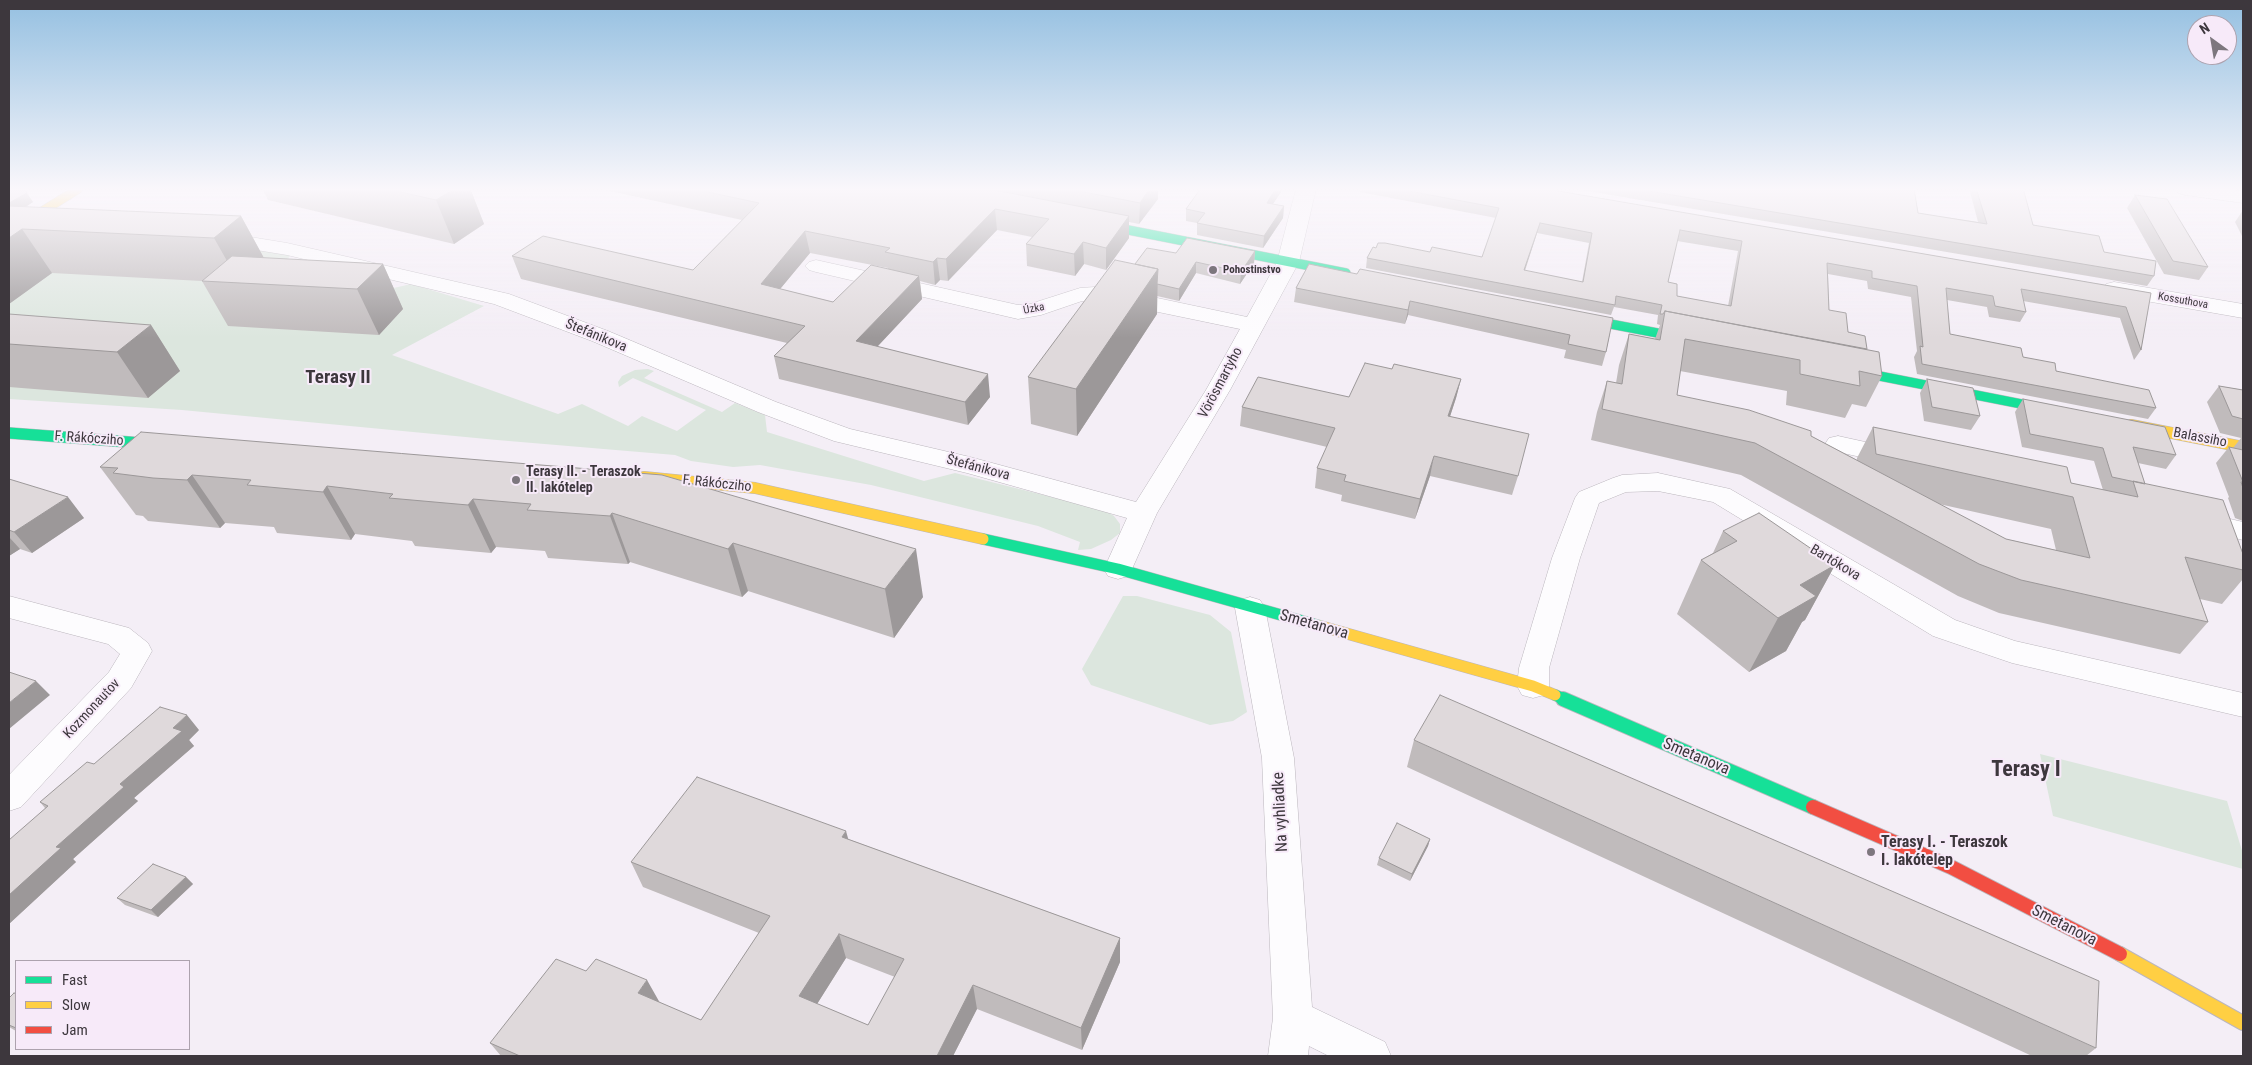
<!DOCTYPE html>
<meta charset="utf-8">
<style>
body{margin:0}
#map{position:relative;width:2252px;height:1065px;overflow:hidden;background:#f4eef6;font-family:"Roboto Condensed",sans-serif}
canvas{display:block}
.frame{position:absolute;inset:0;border:10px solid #3d373d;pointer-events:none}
.legend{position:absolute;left:15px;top:960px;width:175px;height:90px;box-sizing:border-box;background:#f7eaf9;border:1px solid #ada2ae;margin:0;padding:6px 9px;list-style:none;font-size:15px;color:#3d373d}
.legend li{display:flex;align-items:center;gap:10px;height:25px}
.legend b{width:25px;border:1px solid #ada2ae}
.north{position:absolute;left:2187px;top:15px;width:50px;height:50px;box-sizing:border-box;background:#f7eaf9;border:1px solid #ada2ae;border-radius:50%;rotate:328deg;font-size:14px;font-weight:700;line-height:20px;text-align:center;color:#3d373d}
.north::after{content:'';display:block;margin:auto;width:18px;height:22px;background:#7d777e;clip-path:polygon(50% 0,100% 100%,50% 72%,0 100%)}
</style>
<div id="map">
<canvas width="2252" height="1065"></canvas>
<div class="frame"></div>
<ul class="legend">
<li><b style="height:6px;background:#16e098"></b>Fast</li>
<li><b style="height:6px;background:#ffcf43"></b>Slow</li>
<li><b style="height:6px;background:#f24e42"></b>Jam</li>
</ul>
<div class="north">N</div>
</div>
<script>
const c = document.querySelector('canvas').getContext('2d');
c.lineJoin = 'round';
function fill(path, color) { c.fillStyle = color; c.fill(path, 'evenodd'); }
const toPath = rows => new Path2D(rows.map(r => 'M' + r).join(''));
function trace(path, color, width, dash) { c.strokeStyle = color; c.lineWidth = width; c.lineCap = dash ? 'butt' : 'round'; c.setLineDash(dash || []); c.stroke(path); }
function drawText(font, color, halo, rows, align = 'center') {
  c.font = font + ' "Roboto Condensed",sans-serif'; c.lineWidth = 4; c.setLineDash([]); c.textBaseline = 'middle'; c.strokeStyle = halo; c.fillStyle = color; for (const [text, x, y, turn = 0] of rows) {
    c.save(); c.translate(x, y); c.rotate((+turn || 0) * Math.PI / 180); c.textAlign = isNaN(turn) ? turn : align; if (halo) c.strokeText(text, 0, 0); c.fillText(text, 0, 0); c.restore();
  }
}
fill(toPath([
 [259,250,291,255,282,265,385,290,411,284,484,306,392,355,558,414,582,404,628,426,642,416,677,431,706,410,633,378,619,387,618,382,622,376,635,370,648,369,654,371,644,378,722,412,735,403,765,415,767,432,924,481,955,473,1104,510,1114,516,1120,524,1120,533,1111,540,1091,549,1078,550,1080,542,1038,526,871,485,760,465,733,467,691,461,675,455,497,440,182,410,9,399,9,252],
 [1123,596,1137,596,1210,615,1231,632,1247,712,1233,721,1210,725,1091,685,1082,669],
 [2040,754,2227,801,2243,854,2243,869,2053,816]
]), '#dce6de');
const street = toPath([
 [1296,189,1316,189,1299,262,1230,390,1157,513,1132,569,1128,576,1118,579,1108,576,1104,569,1127,518,967,473,834,441,758,412,592,341,494,304,287,255,220,244,213,242,210,238,213,234,220,232,287,243,509,294,608,331,776,402,850,429,970,457,1136,502,1206,390,1240,329,1110,302,1095,301,1082,301,1041,315,1018,319,816,272,809,270,805,266,809,262,816,260,1018,305,1030,304,1080,288,1095,287,1110,288,1247,317,1277,262,1296,189],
 [2175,189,2224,189,2243,191,2243,203,2185,195,2178,193,2175,189],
 [2114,282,2243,304,2243,318,2106,294,2103,289,2106,284,2114,282],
 [1838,436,1906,451,1910,457,1906,463,1897,465,1829,450,1825,444,1829,438,1838,436],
 [1658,473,1730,489,1955,620,2015,641,2243,693,2243,717,2012,663,1933,636,1713,502,1658,491,1626,492,1599,503,1580,558,1549,668,1549,686,1544,695,1533,698,1522,695,1517,686,1519,668,1552,558,1575,498,1579,492,1613,478,1622,475,1658,473],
 [2196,511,2243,522,2243,540,2186,526,2182,520,2186,514,2196,511],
 [9,596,129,628,148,643,152,651,131,688,21,807,9,811,9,775,109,672,120,654,108,644,9,618,9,596],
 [1250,597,1260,600,1265,608,1294,758,1312,1007,1385,1042,1391,1056,1329,1056,1309,1046,1308,1056,1268,1056,1273,1018,1262,758,1235,608,1240,600,1250,597]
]);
const fastFar2 = toPath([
 [1093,223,1346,273],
 [1574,317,1694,340],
 [1844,369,2057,411]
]);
const fastFar1 = toPath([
 [9,433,168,445],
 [983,539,1118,569,1320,626],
 [1555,695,1566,700]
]);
const fast = toPath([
 [1563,699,1813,807]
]);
const slowFar2 = toPath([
 [9,232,78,189]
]);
const slowFar1 = toPath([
 [2131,425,2243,447],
 [644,477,755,488,983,539],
 [1320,626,1533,686,1555,695]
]);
const slow = toPath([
 [2120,954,2243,1023]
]);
const jam = toPath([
 [1813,807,1951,867,2120,954]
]);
trace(street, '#bbb6bd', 1);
trace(fastFar2, '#bbb6bd', 10);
trace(fastFar1, '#bbb6bd', 12);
trace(fast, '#bbb6bd', 16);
trace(slowFar2, '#bbb6bd', 10);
trace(slowFar1, '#bbb6bd', 12);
trace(slow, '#bbb6bd', 16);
trace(jam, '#bbb6bd', 16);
fill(street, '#fdfcfe');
trace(fastFar2, '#16e098', 9);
trace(fastFar1, '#16e098', 11);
trace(fast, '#16e098', 14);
trace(slowFar2, '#ffcf43', 9);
trace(slowFar1, '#ffcf43', 11);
trace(slow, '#ffcf43', 14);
trace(jam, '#f24e42', 14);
fill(toPath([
 [9,188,33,202,26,207,241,216,264,258,383,264,403,309,379,335,228,326,202,281,52,273,9,304],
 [262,188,470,188,484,224,454,244,268,200],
 [596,188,1158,188,1158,199,1139,224,1129,222,1129,238,1106,270,1084,264,1075,276,1027,266,1026,244,1032,237,997,230,948,281,940,280,935,285,920,281,922,299,877,347,990,397,968,425,779,379,774,356,787,343,521,279,512,256,693,270,742,220],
 [810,253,888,268,888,269,833,302,780,289],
 [1201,188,1281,188,1281,192,1273,204,1284,206,1283,218,1263,248,1197,235,1197,223,1186,221,1186,209],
 [1361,188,1541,188,2151,293,2141,350,2134,360,2120,318,2023,301,2026,312,2020,322,1989,317,1987,307,1947,300,1950,334,2023,357,2056,371,2156,408,2148,419,1917,374,1914,357,1917,351,1911,297,1868,289,1867,281,1828,274,1829,310,1848,332,1867,349,1882,376,1866,407,1852,404,1845,418,1786,405,1787,391,1680,371,1677,395,1811,436,1857,460,1857,458,1873,427,2071,483,2103,490,2094,461,2022,447,2015,412,2023,399,2176,455,2166,469,2138,463,2145,484,2243,554,2243,579,2222,604,2200,599,2208,622,2180,654,1999,613,1958,596,1741,475,1591,440,1597,412,1607,381,1616,383,1619,365,1629,334,1655,339,1660,325,1657,324,1658,315,1614,307,1611,315,1366,268,1367,258,1430,252,1482,257,1496,218,1360,192],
 [1537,233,1589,243,1582,282,1525,271],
 [1677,241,1738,251,1728,306,1677,296,1668,282],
 [1939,504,2051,529,2056,550,2006,539],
 [1570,188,1914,188,1918,213,1978,222,1969,188,2023,188,2033,225,2104,252,2154,276,2147,286],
 [2135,195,2208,267,2199,280,2164,274,2127,208],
 [2243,210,2243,238,2235,222],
 [1255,251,1254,263,1240,284,1196,273,1179,301,1157,296,1157,314,1077,436,1031,424,1028,377,1135,264,1176,253],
 [1357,274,1613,318,1606,352,1602,366,1564,358,1566,350,1408,315,1405,324,1294,302,1296,288],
 [9,314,151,325,180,371,148,398,9,387],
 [1392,369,1461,379,1456,398,1450,416,1518,476,1512,495,1430,476,1415,519,1341,501,1342,495,1315,488,1317,468,1327,447,1240,426,1242,407,1349,397],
 [1927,379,1980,416,1971,430,1924,421,1920,393],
 [2219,386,2243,390,2243,521,2235,518,2228,498,2229,497,2216,463,2229,447,2233,448,2241,438,2220,433,2207,402],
 [100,467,662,475,923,597,894,638,748,591,742,597,630,562,628,564,548,558,545,551,496,547,491,553,415,546,412,541,355,534,351,540,277,533,274,527,225,523,220,528,148,521,143,516,136,515],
 [9,479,84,518,32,553,20,549,9,556],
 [1723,531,1835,565,1805,620,1802,622,1786,651,1749,672,1677,614,1701,560,1713,553],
 [199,730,189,740,194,746,134,798,138,801,73,859,76,862,9,924,45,808,40,802],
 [1414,740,2096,1048,2086,1056,2032,1056,1407,767],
 [848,839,1120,938,1120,962,1082,1050,977,1009,953,1056,501,1056,490,1043,586,971,701,1020,759,933,643,887,631,862],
 [846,958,895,977,868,1025,817,1004],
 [1430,839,1428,846,1410,881,1377,865,1379,858],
 [186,877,193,884,158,917,125,905,117,898],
 [16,994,16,1031,9,1027,9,998]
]), '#c0bbbc');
fill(toPath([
 [456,188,470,188,484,224,454,244,436,200],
 [1146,188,1158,188,1158,199,1139,224,1140,203],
 [1276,188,1281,188,1281,192,1266,214,1267,203],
 [27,193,33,202,9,217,9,203],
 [1284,206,1283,218,1263,248,1264,236],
 [995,209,997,230,948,281,946,259],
 [241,216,265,260,239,282,214,238],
 [1129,216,1129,238,1106,270,1106,248],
 [1540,223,1537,233,1521,281,1524,270],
 [22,229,52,273,9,304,9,238],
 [805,231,810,253,766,306,761,284],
 [1083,242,1084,264,1075,276,1074,254],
 [1255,251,1254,263,1240,284,1241,272],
 [937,258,940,280,935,285,933,262],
 [1196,262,1196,273,1179,301,1179,289],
 [383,264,403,309,379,335,357,289],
 [1158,269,1157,314,1077,436,1076,389],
 [919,276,922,299,861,364,856,341],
 [1410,301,1408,315,1405,324,1408,310],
 [151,325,180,371,148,398,117,352],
 [988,374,990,397,968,425,965,402],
 [1461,379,1456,398,1444,435,1448,416],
 [1434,456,1430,476,1415,519,1420,499],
 [192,475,225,523,220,528,187,480],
 [327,486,355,534,351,540,323,492],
 [68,497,84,518,32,553,14,532],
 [473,499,496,547,491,553,468,505],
 [612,513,630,562,628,564,610,516],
 [9,537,20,549,9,556],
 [733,543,748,591,742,597,728,549],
 [916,549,923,597,894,638,885,589],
 [1835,565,1805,620,1802,622,1786,651,1749,672,1778,618,1800,585],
 [36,681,50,695,9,729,9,703],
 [187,715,199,730,189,740,194,746,134,798,138,801,73,859,76,862,9,924,9,895,56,847,120,784,173,728],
 [846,831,853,856,842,837],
 [1430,839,1428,846,1410,881,1412,874],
 [186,877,193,884,158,917,151,910],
 [839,934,846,958,807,1020,799,996],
 [1120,938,1120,962,1082,1050,1081,1028],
 [647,980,660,1003,638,993],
 [973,985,977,1009,953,1056,937,1056]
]), '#9c9899');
const building = toPath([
 [9,188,24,188,27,193,9,203,9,188],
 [383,188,456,188,436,200,383,188],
 [689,188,984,188,1129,216,1106,248,1083,242,1074,254,1026,244,1049,219,995,209,946,259,937,258,933,262,885,252,890,248,805,231,761,284,833,302,871,265,919,276,856,341,988,374,965,402,774,356,805,326,512,256,543,236,693,270,759,203,689,188],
 [1064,188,1150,188,1140,203,1064,188],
 [1201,188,1276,188,1267,203,1284,206,1264,236,1197,223,1205,213,1186,209,1201,188],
 [1393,188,1541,188,2151,293,2141,350,2126,307,2021,289,2026,312,1995,306,1993,296,1946,288,1950,334,2021,348,2023,357,2055,363,2056,371,2149,390,2156,408,1922,364,1920,346,1923,347,1917,286,1872,278,1872,271,1827,263,1829,310,1846,313,1848,332,1865,336,1867,349,1665,311,1663,314,1660,314,1662,305,1616,296,1615,305,1367,258,1373,247,1376,248,1378,243,1385,243,1430,252,1432,247,1482,257,1499,208,1393,188],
 [1540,223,1592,233,1583,282,1524,270,1540,223],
 [1680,230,1742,241,1731,306,1677,296,1677,284,1668,282,1680,230],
 [1631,188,1914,188,1918,213,1987,224,1976,188,2023,188,2033,225,2099,236,2104,252,2156,261,2154,276,1631,188],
 [2135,195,2167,199,2208,267,2173,261,2135,195],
 [9,206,241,216,214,238,22,229,9,238,9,206],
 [1187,238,1255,251,1241,272,1196,262,1179,289,1157,284,1158,269,1135,264,1147,248,1176,253,1187,238],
 [232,256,383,264,357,289,202,281,232,256],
 [1115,260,1158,269,1076,389,1028,377,1115,260],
 [1309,264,1357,274,1360,269,1613,318,1606,352,1568,344,1570,335,1410,301,1408,310,1296,288,1309,264],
 [1665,311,1879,352,1882,376,1859,371,1860,386,1800,374,1800,360,1685,339,1677,395,1749,410,1811,431,1811,436,2006,539,2090,558,2073,497,1876,454,1873,427,2067,467,2071,483,2138,497,2133,481,2223,500,2243,554,2243,570,2185,557,2208,622,2021,580,1979,564,1755,443,1602,409,1607,381,1622,384,1629,334,1660,340,1665,311],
 [9,314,151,325,117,352,9,344,9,314],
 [1365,363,1392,369,1394,364,1461,379,1448,416,1529,434,1518,476,1434,456,1420,499,1344,481,1346,475,1317,468,1335,428,1242,407,1258,377,1349,397,1365,363],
 [1927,379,1973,388,1980,416,1932,407,1927,379],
 [2219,386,2243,390,2243,419,2232,416,2219,386],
 [2023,399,2165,427,2176,455,2133,447,2145,484,2112,477,2103,448,2030,434,2023,399],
 [141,432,662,475,916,549,885,589,733,543,728,549,612,513,610,516,527,510,531,504,473,499,468,505,389,498,393,494,327,486,323,492,247,485,251,480,192,475,187,480,153,478,113,473,118,468,100,467,141,432],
 [2229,447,2243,450,2243,488,2241,482,2243,482,2229,447],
 [9,479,68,497,14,532,9,530,9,479],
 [1759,513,1835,565,1800,585,1816,596,1778,618,1701,560,1737,541,1723,531,1759,513],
 [9,672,36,681,9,703,9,672],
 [1440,695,2099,981,2096,1048,1414,740,1440,695],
 [160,707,187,715,173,728,182,731,120,784,124,787,56,847,61,848,9,895,9,840,48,806,40,802,87,762,94,764,160,707],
 [697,777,846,831,842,837,1120,938,1081,1028,973,985,937,1056,520,1056,490,1043,556,959,586,971,596,959,647,980,638,993,701,1020,770,916,631,862,697,777],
 [839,934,904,959,868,1025,799,996,839,934],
 [1397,823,1430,839,1412,874,1379,858,1397,823],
 [153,864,186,877,151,910,117,898,153,864],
 [14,993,16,994,16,1028,9,1025,9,998,14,993]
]);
fill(building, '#dfd9db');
trace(building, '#9c9899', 1);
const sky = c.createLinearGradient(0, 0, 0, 338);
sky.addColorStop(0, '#95c0e1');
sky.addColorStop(0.56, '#faf7fb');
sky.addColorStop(1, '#faf7fb00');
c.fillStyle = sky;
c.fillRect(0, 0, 2252, 338);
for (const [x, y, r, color] of [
 [1213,270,5,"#7d777e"],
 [516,480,5,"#7d777e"],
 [1871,852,5,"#7d777e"]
]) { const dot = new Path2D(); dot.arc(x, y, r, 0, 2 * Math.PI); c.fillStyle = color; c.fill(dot); trace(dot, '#f7eaf9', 2); }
drawText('bold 11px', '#3d373d', '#f7eaf9', [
 ["Pohostinstvo",1223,270]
], 'left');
drawText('11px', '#3d373d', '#f7eaf9', [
 ["Kossuthova",2183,301,10],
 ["Úzka",1034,309,-11]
]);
drawText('14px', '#3d373d', '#f7eaf9', [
 ["Štefánikova",596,336,22],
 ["Vörösmartyho",1221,383,-62],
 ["Balassiho",2200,438,11],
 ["F. Rákócziho",89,439,4],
 ["Štefánikova",978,468,15],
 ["F. Rákócziho",717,484,6],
 ["Bartókova",1835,563,31],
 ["Kozmonautov",92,709,-47]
]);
drawText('bold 14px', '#3d373d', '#f7eaf9', [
 ["Terasy II. - Teraszok",526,472],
 ["II. lakótelep",526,488]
], 'left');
drawText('16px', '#3d373d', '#f7eaf9', [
 ["Smetanova",1314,625,16],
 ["Smetanova",1696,757,23],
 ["Na vyhliadke",1281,812,-93],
 ["Smetanova",2064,926,27]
]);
drawText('bold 16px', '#3d373d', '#f7eaf9', [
 ["Terasy I. - Teraszok",1881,843],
 ["I. lakótelep",1881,861]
], 'left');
drawText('bold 19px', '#3d373d', '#f7eaf9', [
 ["Terasy II",338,378]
]);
drawText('bold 22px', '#3d373d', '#f7eaf9', [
 ["Terasy I",2026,770]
]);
</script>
